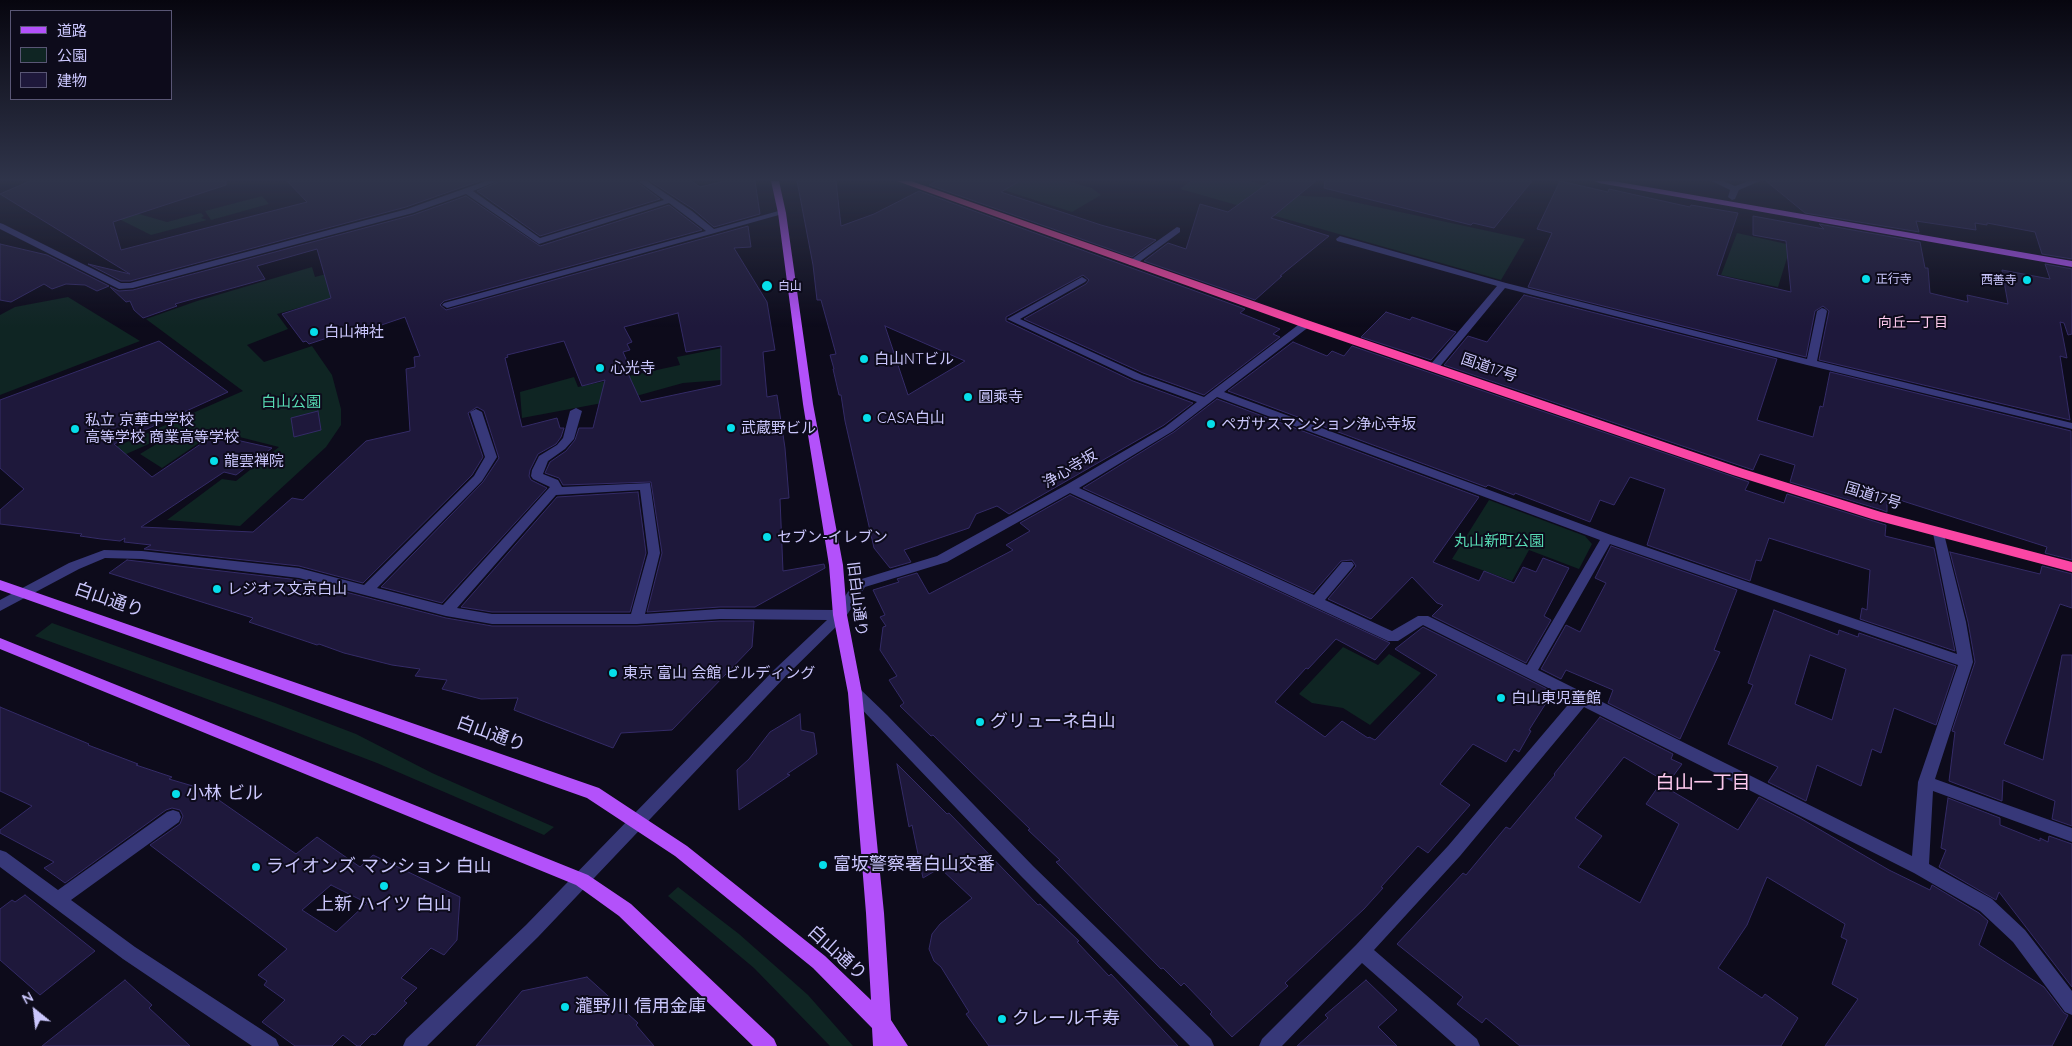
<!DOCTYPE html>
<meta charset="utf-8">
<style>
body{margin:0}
#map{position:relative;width:2072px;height:1046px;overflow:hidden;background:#0d0b1b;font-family:Quicksand,"Noto Sans JP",sans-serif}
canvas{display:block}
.legend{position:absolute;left:10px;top:10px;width:162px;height:90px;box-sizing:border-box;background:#0d0b1b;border:1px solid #595675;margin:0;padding:6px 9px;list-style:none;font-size:15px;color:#cbc7fd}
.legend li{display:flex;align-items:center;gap:10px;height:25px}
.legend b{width:25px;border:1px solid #595675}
.north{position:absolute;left:10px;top:986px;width:50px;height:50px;-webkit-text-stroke:4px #0d0b1b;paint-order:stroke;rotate:331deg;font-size:14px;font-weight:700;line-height:20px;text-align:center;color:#cbc7fd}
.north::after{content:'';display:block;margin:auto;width:18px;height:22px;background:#cbc7fd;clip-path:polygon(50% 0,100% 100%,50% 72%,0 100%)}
</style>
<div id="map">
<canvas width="2072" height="1046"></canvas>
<ul class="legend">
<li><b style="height:6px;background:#b351fa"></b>道路</li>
<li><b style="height:14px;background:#0f2523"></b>公園</li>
<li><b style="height:14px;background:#1e183b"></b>建物</li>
</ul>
<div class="north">N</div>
</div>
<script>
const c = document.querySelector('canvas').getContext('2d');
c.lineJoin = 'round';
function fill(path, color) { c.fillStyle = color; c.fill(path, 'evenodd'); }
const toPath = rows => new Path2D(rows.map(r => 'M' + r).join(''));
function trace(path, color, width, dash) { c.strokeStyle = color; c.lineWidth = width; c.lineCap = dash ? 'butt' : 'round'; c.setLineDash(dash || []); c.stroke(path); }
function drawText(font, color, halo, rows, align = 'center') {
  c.font = font + ' Quicksand,"Noto Sans JP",sans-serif'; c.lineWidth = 4; c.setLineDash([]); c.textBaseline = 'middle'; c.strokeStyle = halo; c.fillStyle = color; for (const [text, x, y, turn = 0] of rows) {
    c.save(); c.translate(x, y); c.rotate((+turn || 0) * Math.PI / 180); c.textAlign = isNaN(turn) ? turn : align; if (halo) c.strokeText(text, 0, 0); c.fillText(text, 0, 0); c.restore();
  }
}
fill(toPath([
 [975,181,1067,181,1092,188,1101,195,1072,212],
 [1190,181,1249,181,1303,196,1331,197,1525,239,1501,280,1180,189],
 [262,196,269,204,211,220,205,211],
 [132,212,167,222,201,213,204,216,201,218,207,220,151,235,117,218],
 [1737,233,1791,245,1778,287,1721,275],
 [366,263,391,282,277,314,288,329,247,345,264,362,312,346,332,375,341,409,341,425,326,447,240,526,167,520,222,479,236,481,279,447,216,431,186,428,179,431,209,436,162,468,140,454,178,431,88,471,79,463,243,391,146,319,197,301,312,267,315,277],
 [68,297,140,341,0,395,0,315,15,307],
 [722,348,722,380,683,383,629,398,522,418,520,392,574,377,578,387,680,365,677,357],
 [1489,500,1585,536,1592,544,1579,569,1529,550,1512,581,1452,559],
 [52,623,275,703,356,734,432,773,554,827,544,835,377,763,259,718,35,636],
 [1343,647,1378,665,1389,654,1421,673,1370,725,1343,708,1312,703,1299,694],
 [678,887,739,934,808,995,853,1046,830,1046,754,968,668,896]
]), '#0f2523');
const building = toPath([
 [30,181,226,181,226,185,113,222,121,250,307,202,287,181,480,181,406,207,130,281,121,281,88,264,130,274,0,194,30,181],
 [500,181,636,181,660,199,540,236,477,191,500,181],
 [650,181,692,181,700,187,725,181,755,181,760,214,714,227,693,209,650,181],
 [797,181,836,181,841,226,874,214,919,191,1245,309,1240,313,1280,329,1273,334,1280,337,1204,395,1143,373,1024,319,1086,284,1089,280,1083,275,1006,317,1006,321,1133,381,1193,403,1164,425,1009,514,997,506,976,514,969,528,904,550,911,562,890,568,874,548,845,421,841,395,839,395,833,369,834,369,830,355,836,354,821,300,817,300,813,265,797,181],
 [885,326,965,361,908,395,885,326],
 [937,181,1020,181,1001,192,1101,225,1156,240,1132,257,929,185,937,181],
 [1271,181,1316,181,1271,218,1329,236,1280,276,1282,276,1255,300,1144,261,1168,243,1186,249,1200,204,1228,212,1271,181],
 [1325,181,1532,181,1494,228,1473,223,1471,225,1324,188,1325,181],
 [1560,181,1608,192,1609,189,1690,207,1691,205,1738,213,1717,275,1791,292,1786,241,1753,235,1753,216,1824,229,1819,224,1920,242,1925,268,1928,268,1930,293,1968,302,1967,295,2008,304,2002,270,2050,279,2045,264,2072,269,2072,334,2068,335,2064,323,2060,322,2067,358,2060,356,2070,420,1819,360,1829,311,1823,306,1815,311,1806,357,1528,287,1552,233,1537,229,1560,181],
 [1766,181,2072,181,2072,259,2042,254,2035,232,1987,223,1987,225,1975,223,1976,230,1916,221,1919,232,1805,213,1766,181],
 [466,196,540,246,669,205,702,230,444,301,440,305,446,310,748,226,751,247,734,248,767,302,775,350,763,352,767,397,777,395,785,448,789,498,780,499,783,571,824,564,825,568,755,607,720,607,647,612,662,553,651,482,563,485,559,478,545,473,550,462,566,451,575,440,579,428,593,428,605,380,582,386,564,341,507,355,508,357,505,358,522,427,557,418,560,428,564,428,561,437,556,444,538,454,530,470,529,476,531,480,547,488,442,603,381,587,483,482,499,458,484,411,477,407,468,413,483,457,472,475,363,583,299,566,144,549,151,545,124,542,125,538,120,541,101,539,80,536,82,534,0,524,0,510,24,489,0,468,0,400,159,341,228,392,114,444,152,477,214,435,272,448,236,475,224,472,141,527,253,532,292,498,303,500,366,441,410,431,406,369,415,367,414,357,420,356,405,317,352,335,348,331,309,344,306,341,303,342,282,314,331,298,317,249,257,266,265,279,175,304,177,306,143,318,134,310,130,301,126,302,110,287,119,291,133,290,413,215,466,196],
 [678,313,686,352,721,346,721,385,641,402,625,367,629,366,623,352,630,350,627,344,632,342,624,327,678,313],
 [0,244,47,255,109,286,97,291,85,285,66,284,52,289,44,284,11,302,0,300,0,244],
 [1524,295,1777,359,1757,420,1813,437,1820,406,1823,407,1830,372,2071,431,2072,560,2045,553,2047,547,1887,496,1887,512,1882,510,1790,482,1795,465,1760,454,1753,470,1444,365,1468,336,1487,342,1524,295],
 [1386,312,1410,320,1412,317,1456,332,1431,360,1361,337,1386,312],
 [1293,342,1327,356,1332,351,1344,356,1352,346,1749,482,1745,490,1784,503,1787,494,1886,525,1885,536,1934,548,1955,651,1860,619,1862,608,1867,610,1870,570,1769,538,1761,561,1756,560,1750,581,1647,545,1665,489,1630,477,1614,505,1600,500,1590,522,1515,493,1514,495,1488,485,1486,487,1228,391,1293,342],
 [1217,399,1479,497,1433,562,1479,581,1484,571,1514,583,1523,567,1536,572,1543,558,1569,568,1544,616,1551,620,1526,663,1432,616,1443,605,1437,603,1412,577,1371,619,1328,599,1356,566,1352,560,1341,561,1313,593,1083,488,1174,432,1217,399],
 [318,411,321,430,294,437,291,418,318,411],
 [638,492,646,553,630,612,492,612,461,607,557,497,638,492],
 [1070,495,1390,643,1375,660,1336,639,1308,669,1306,668,1275,702,1325,737,1342,721,1368,738,1369,737,1375,740,1437,675,1395,649,1423,627,1553,692,1529,730,1531,731,1519,752,1514,749,1506,762,1473,744,1440,784,1470,805,1428,853,1418,846,1381,887,1383,888,1364,909,1285,983,1288,986,1232,1037,1210,1014,1212,1012,1184,983,1181,986,1163,968,1161,969,1056,862,1060,860,1028,830,1030,829,933,735,931,736,900,706,904,703,889,680,897,676,880,650,883,627,886,626,880,617,885,615,873,590,899,582,897,579,917,573,929,594,1013,550,1006,545,1030,531,1020,523,1070,495],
 [1611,546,1737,590,1714,650,1720,652,1680,739,1608,703,1613,690,1566,670,1561,679,1541,669,1566,625,1580,632,1606,583,1595,578,1611,546],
 [1950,552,2040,574,2042,566,2072,574,2072,608,2060,604,2004,744,2043,760,2062,655,2072,655,2072,826,2052,819,2055,801,2003,780,2002,801,1949,781,1955,732,1952,731,1975,662,1968,622,1950,552],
 [127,560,299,580,446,618,492,626,637,626,720,621,754,621,752,647,672,730,621,733,613,748,514,710,518,698,481,699,442,689,447,680,415,676,420,669,392,665,344,653,319,644,317,645,249,622,253,618,109,573,127,560],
 [1774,610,1838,635,1839,630,1858,637,1859,633,1956,666,1936,725,1894,708,1881,753,1872,749,1861,786,1817,765,1806,801,1768,782,1778,767,1728,744,1753,685,1748,683,1774,610],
 [1810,655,1846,669,1832,720,1795,704,1810,655],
 [0,707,89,744,88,745,138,764,136,765,172,777,169,779,203,789,296,854,317,837,360,867,373,855,460,897,457,940,444,955,431,948,401,978,417,988,404,1001,407,1003,375,1035,372,1034,360,1046,357,1046,343,1035,332,1046,295,1046,262,1022,285,1000,264,985,267,981,258,975,287,949,150,845,180,824,183,816,180,810,172,808,166,810,65,883,44,868,54,862,0,833,0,830,32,806,0,791,0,707],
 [331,885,367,903,336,932,302,910,331,885],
 [800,714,801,730,814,733,817,754,787,774,790,775,739,810,737,770,749,759,770,732,800,714],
 [1600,717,1673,754,1671,759,1682,764,1668,783,1624,757,1575,818,1602,836,1578,867,1640,903,1679,824,1646,804,1660,784,1738,830,1759,797,1800,818,1889,870,1930,890,1932,885,1979,913,1988,921,1979,945,2044,987,2064,1013,2068,1015,2052,1046,1825,1046,1858,999,1832,984,1847,940,1841,937,1845,924,1767,877,1747,925,1718,968,1762,998,1765,994,1798,1018,1781,1046,1520,1046,1486,1018,1482,1023,1457,1004,1463,997,1397,944,1463,873,1466,875,1506,827,1510,829,1555,775,1554,774,1600,717],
 [897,764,947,814,949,813,1038,905,1040,904,1079,941,1077,942,1109,976,1111,974,1178,1046,989,1046,966,1014,969,1012,941,967,934,961,929,949,932,934,940,924,972,898,940,868,923,878,912,825,909,827,897,764],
 [1948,798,2000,818,2000,825,2040,841,2040,838,2048,842,2049,836,2072,844,2072,987,1999,892,1996,900,1939,867,1946,850,1941,848,1948,798],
 [25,895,95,951,40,995,0,960,0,909,12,900,15,902,25,895],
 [587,977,638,1023,636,1025,654,1046,476,1046,522,991,587,977],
 [125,980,152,1005,149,1008,190,1046,42,1046,125,980],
 [1366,980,1397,1010,1378,1027,1397,1046,1297,1046,1328,1018,1325,1015,1366,980]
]);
fill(building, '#1e183b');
trace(building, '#342b67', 1);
fill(toPath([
 [486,181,498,181,473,191,540,238,664,200,638,181,647,181,692,211,714,229,782,210,786,213,447,308,442,305,444,303,706,231,669,203,539,244,466,194,413,213,133,288,119,289,0,229,0,223,3,224,121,283,130,283,407,209,486,181],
 [1712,181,1723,181,1735,186,1749,181,1760,181,1739,190,1735,199,1732,200,1728,197,1730,190,1712,181],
 [1177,227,1180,228,1180,232,1135,265,1129,265,1129,261,1177,227],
 [1340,236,1506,283,1807,359,1817,311,1822,308,1825,309,1827,311,1817,361,2072,423,2072,429,1807,365,1505,288,1438,369,1430,369,1429,367,1430,365,1497,286,1337,241,1336,239,1340,236],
 [1082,277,1087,280,1085,282,1020,319,1142,375,1204,397,1302,322,1310,322,1310,326,1224,392,1611,535,1957,654,1933,533,1935,530,1943,530,1966,622,1973,662,1935,779,2072,828,2072,842,1933,791,1929,864,1992,899,2025,930,2072,991,2072,1015,2065,1012,2013,942,1980,911,1914,873,1584,707,1460,856,1374,950,1477,1039,1480,1046,1456,1046,1362,963,1282,1046,1259,1046,1262,1039,1356,945,1448,846,1572,700,1423,625,1398,641,1388,641,1070,493,947,562,865,587,845,618,785,677,538,937,427,1046,403,1046,406,1039,526,925,775,669,827,620,720,619,637,624,492,624,446,616,299,578,142,559,105,558,79,569,0,611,0,600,69,563,104,550,142,551,299,568,364,585,474,476,485,457,470,412,476,409,482,412,497,457,482,481,377,588,443,605,550,487,533,479,531,476,532,470,539,456,557,445,563,438,570,411,576,408,582,411,574,439,565,449,548,461,543,474,558,480,562,487,650,483,660,553,645,614,720,609,836,610,855,581,937,556,1066,485,1165,427,1197,402,1134,379,1007,319,1082,277],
 [1217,397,1600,540,1527,665,1428,616,1418,616,1392,631,1325,600,1352,568,1354,565,1352,562,1342,562,1314,595,1079,488,1173,431,1217,397],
 [640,490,648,553,631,614,492,614,457,608,556,495,640,490],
 [1610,544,1958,665,1918,782,1912,856,1538,670,1610,544],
 [855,687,860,689,887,715,1033,866,1211,1039,1214,1046,1190,1046,1021,876,850,697,848,693,850,689,855,687],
 [173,810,179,812,181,817,179,822,71,900,135,947,276,1039,279,1046,252,1046,123,959,0,867,0,850,6,852,58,890,167,812,173,810]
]), '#373879');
fill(toPath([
 [771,181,779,181,786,213,813,404,843,565,847,615,862,693,884,913,891,1020,908,1046,873,1046,872,1028,813,968,675,856,587,798,0,590,0,580,599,788,687,846,825,956,871,1000,866,913,848,693,833,615,829,565,803,404,778,213,771,181],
 [1595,181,1613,181,2072,261,2072,267,1599,183,1595,181],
 [0,638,588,875,631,904,774,1039,777,1046,753,1046,619,916,576,885,0,649,0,638]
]), '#b351fa');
fill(toPath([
 [897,181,911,181,1310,321,1743,469,1881,512,2072,562,2072,572,1872,519,1733,475,1302,327,897,181]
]), '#fa46a4');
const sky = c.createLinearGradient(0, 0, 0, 327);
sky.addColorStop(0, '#07060f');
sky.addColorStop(0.55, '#2f344a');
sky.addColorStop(1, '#2f344a00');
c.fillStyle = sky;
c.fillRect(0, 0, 2072, 327);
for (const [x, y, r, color] of [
 [1866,279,5,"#06deea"],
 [2027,280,5,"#06deea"],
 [767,286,6,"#06deea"],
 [314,332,5,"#06deea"],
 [864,359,5,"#06deea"],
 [600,368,5,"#06deea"],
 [968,397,5,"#06deea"],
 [867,418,5,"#06deea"],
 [1211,424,5,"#06deea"],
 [731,428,5,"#06deea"],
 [75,429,5,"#06deea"],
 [214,461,5,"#06deea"],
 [767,537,5,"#06deea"],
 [217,589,5,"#06deea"],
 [613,673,5,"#06deea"],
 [1501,698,5,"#06deea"],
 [980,722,5,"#06deea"],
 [176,794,5,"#06deea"],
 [823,865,5,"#06deea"],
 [256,867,5,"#06deea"],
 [384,886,5,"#06deea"],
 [565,1007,5,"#06deea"],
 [1002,1019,5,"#06deea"]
]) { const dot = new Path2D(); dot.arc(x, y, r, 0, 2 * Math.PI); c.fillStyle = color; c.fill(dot); trace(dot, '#0d0b1b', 2); }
drawText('12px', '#cbc7fd', '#0d0b1b', [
 ["正行寺",1876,279],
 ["西善寺",2017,280,"right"],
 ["白山",778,286]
], 'left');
drawText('14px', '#fdc9ed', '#0d0b1b', [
 ["向丘一丁目",1913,323]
]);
drawText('15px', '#cbc7fd', '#0d0b1b', [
 ["白山神社",324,332],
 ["白山NTビル",874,359],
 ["心光寺",610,368],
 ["圓乘寺",978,397],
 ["CASA白山",877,418],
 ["私立 京華中学校",85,420],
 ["高等学校 商業高等学校",85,437],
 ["ペガサスマンション浄心寺坂",1221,424],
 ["武蔵野ビル",741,428],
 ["龍雲禅院",224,461],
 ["セブン-イレブン",777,537],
 ["レジオス文京白山",227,589],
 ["東京 富山 会館 ビルディング",623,673],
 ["白山東児童館",1511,698]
], 'left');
drawText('15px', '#cbc7fd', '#0d0b1b', [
 ["国道17号",1489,368,19],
 ["浄心寺坂",1070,469,-31],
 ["国道17号",1873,496,17],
 ["旧白山通り",857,599,83]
]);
drawText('15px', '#57dab3', '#0d0b1b', [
 ["白山公園",291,402],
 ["丸山新町公園",1499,541]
]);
drawText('18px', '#cbc7fd', '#0d0b1b', [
 ["白山通り",109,600,19],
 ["白山通り",491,734,20],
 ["白山通り",837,953,42]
]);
drawText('18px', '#cbc7fd', '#0d0b1b', [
 ["グリューネ白山",990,722],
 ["小林 ビル",186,794],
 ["富坂警察署白山交番",833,865],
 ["ライオンズ マンション 白山",266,867],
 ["上新 ハイツ 白山",384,905,"center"],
 ["瀧野川 信用金庫",575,1007],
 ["クレール千寿",1012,1019]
], 'left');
drawText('19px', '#fdc9ed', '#0d0b1b', [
 ["白山一丁目",1703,783]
]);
</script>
